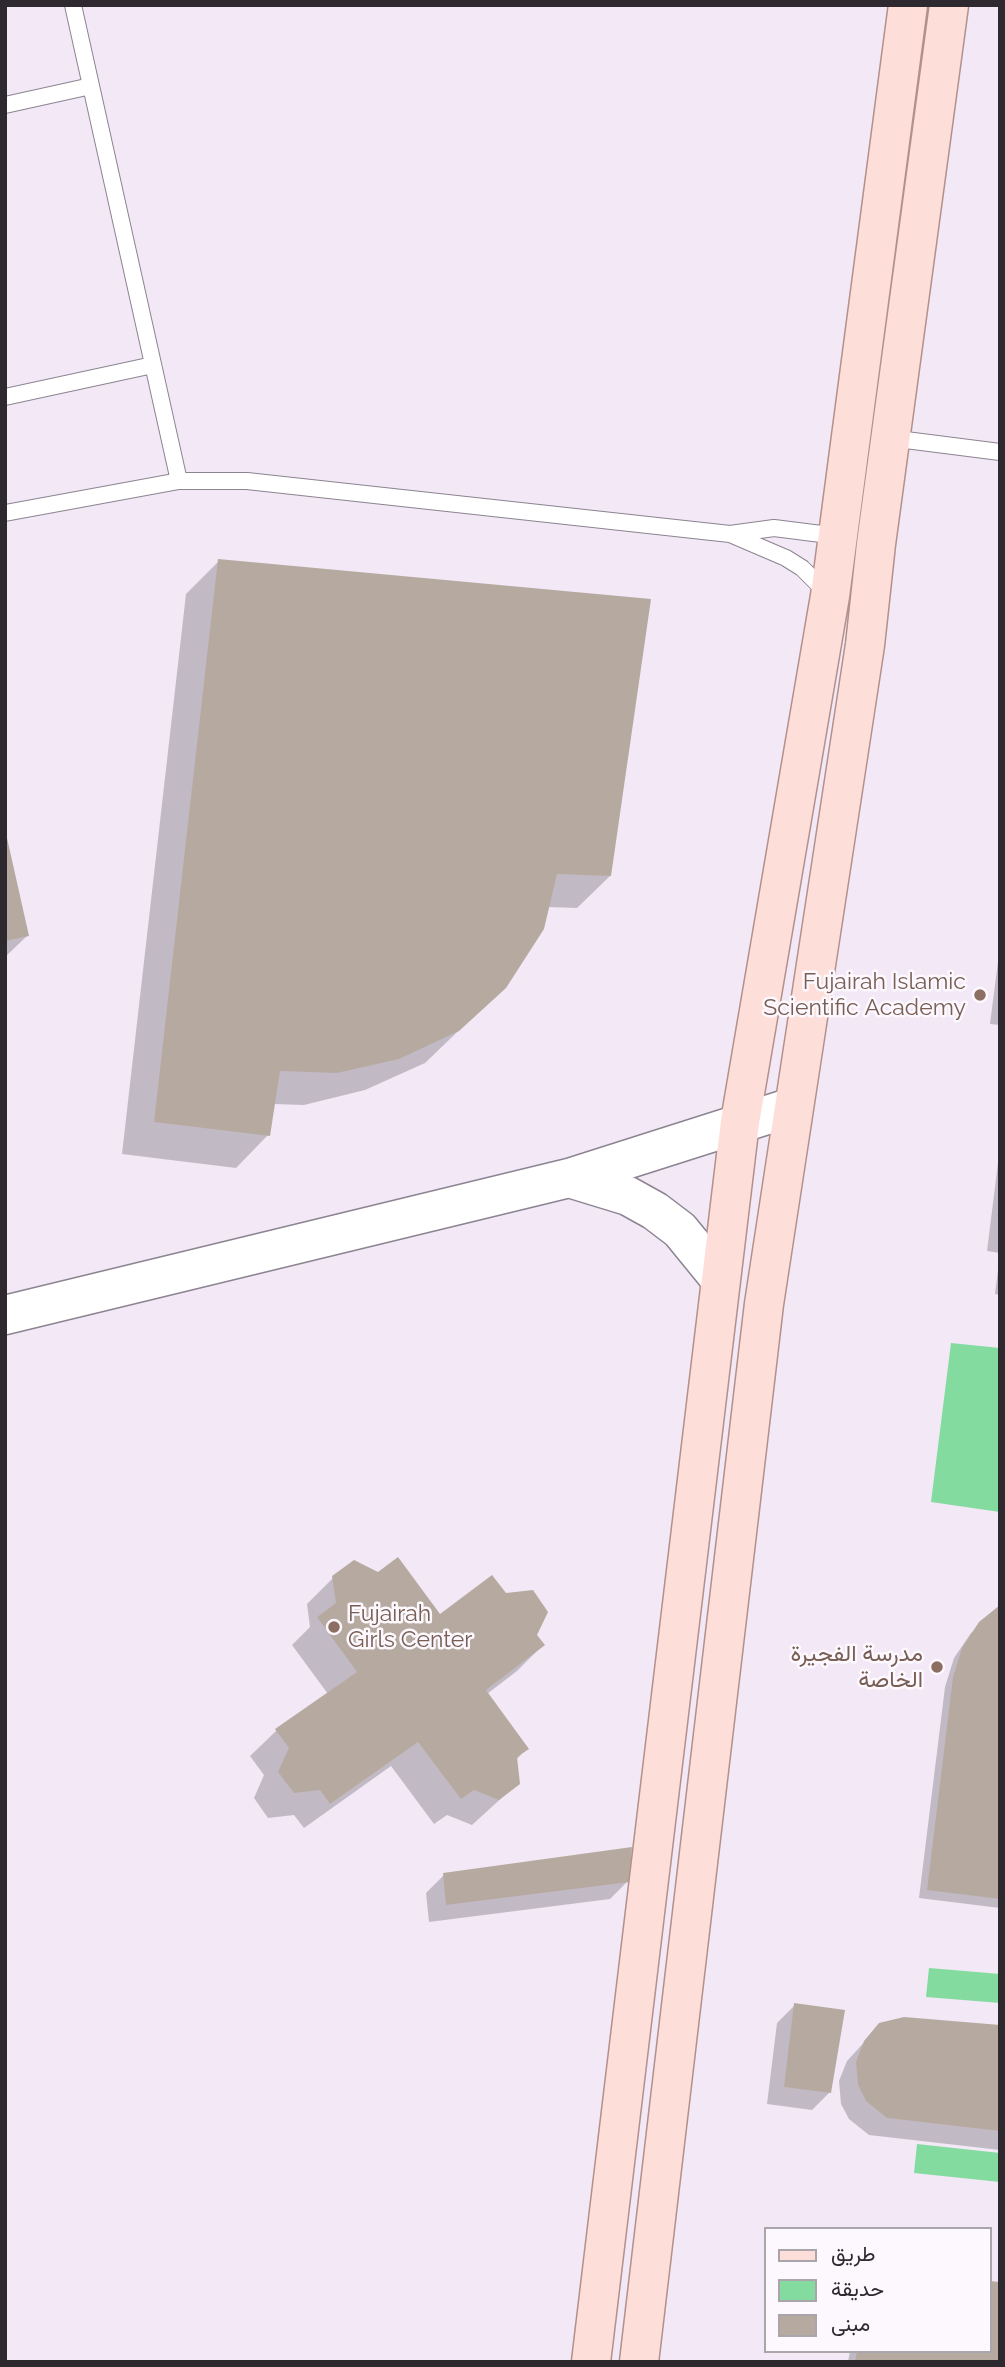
<!DOCTYPE html>
<meta charset="utf-8">
<style>
body{margin:0}
#map{position:relative;width:1005px;height:2367px;overflow:hidden;background:#f2e8f6;font-family:Raleway,Vazirmatn,sans-serif}
canvas{display:block}
.frame{position:absolute;inset:0;border:7px solid #2d292e;pointer-events:none}
.legend{position:absolute;left:764px;top:2227px;width:228px;height:126px;box-sizing:border-box;background:#fcf8fe;border:2px solid #a9a5ab;margin:0;padding:9px 12px;list-style:none;font-size:21px;color:#2d292e}
.legend li{display:flex;align-items:center;gap:14px;height:35px}
.legend b{width:35px;border:2px solid #a9a5ab}
</style>
<div id="map">
<canvas width="1005" height="2367"></canvas>
<div class="frame"></div>
<ul class="legend">
<li><b style="height:9px;background:#fdded9"></b>طريق</li>
<li><b style="height:19px;background:#84db9f"></b>حديقة</li>
<li><b style="height:19px;background:#b6aaa0"></b>مبنى</li>
</ul>
</div>
<script>
const c = document.querySelector('canvas').getContext('2d');
c.lineJoin = 'round';
function fill(path, color) { c.fillStyle = color; c.fill(path, 'evenodd'); }
const toPath = rows => new Path2D(rows.map(r => 'M' + r).join(''));
function trace(path, color, width, dash) { c.strokeStyle = color; c.lineWidth = width; c.lineCap = dash ? 'butt' : 'round'; c.setLineDash(dash || []); c.stroke(path); }
function drawText(font, color, halo, rows, align = 'center') {
  c.font = font + ' Raleway,Vazirmatn,sans-serif'; c.lineWidth = 5; c.setLineDash([]); c.textBaseline = 'middle'; c.strokeStyle = halo; c.fillStyle = color; for (const [text, x, y, turn = 0] of rows) {
    c.save(); c.translate(x, y); c.rotate((+turn || 0) * Math.PI / 180); c.textAlign = isNaN(turn) ? turn : align; if (halo) c.strokeText(text, 0, 0); c.fillText(text, 0, 0); c.restore();
  }
}
fill(toPath([
 [951,1343,1000,1348,1000,1512,931,1502],
 [929,1968,1000,1974,1000,2003,926,1997],
 [917,2144,1000,2153,1000,2182,914,2173]
]), '#84db9f');
fill(toPath([
 [219,561,610,876,577,908,548,907,504,987,425,1063,365,1090,304,1105,273,1104,268,1135,236,1168,122,1154,186,594],
 [5,832,27,936,5,957],
 [1000,946,1000,1025,990,1024],
 [1000,1147,1000,1253,987,1251],
 [1000,1254,1000,1295,995,1294],
 [334,1577,440,1616,535,1635,543,1645,517,1671,487,1694,527,1748,516,1760,518,1783,472,1825,447,1815,434,1824,391,1766,304,1828,294,1815,268,1818,254,1798,264,1775,250,1756,276,1731,328,1694,292,1645,310,1627,307,1604],
 [1000,1607,1000,1908,919,1898,945,1687,954,1658,971,1633],
 [444,1875,628,1881,610,1899,429,1922,426,1893],
 [795,2005,830,2092,812,2110,767,2104,777,2023],
 [880,2025,1000,2027,1000,2150,869,2135,849,2119,841,2104,839,2081,847,2061],
 [850,2351,989,2351,1000,2362,848,2362]
]), '#0003');
fill(toPath([
 [218,559,651,599,611,876,557,874,544,929,506,988,459,1031,399,1059,337,1073,280,1071,270,1136,154,1122],
 [5,829,29,936,5,941],
 [398,1557,440,1614,492,1575,506,1593,533,1590,548,1612,537,1635,545,1645,486,1690,529,1749,517,1757,520,1784,499,1800,474,1790,461,1799,418,1742,330,1804,320,1790,294,1793,278,1772,289,1748,275,1729,357,1672,317,1617,336,1603,332,1576,354,1560,378,1572],
 [1000,1605,1000,1899,927,1890,953,1677,962,1648,979,1622],
 [632,1847,630,1882,446,1905,443,1873],
 [794,2003,845,2010,831,2093,784,2087],
 [904,2017,1000,2025,1000,2131,887,2118,866,2101,858,2085,856,2062,864,2041,879,2023],
 [989,2281,1000,2282,1000,2362,855,2362,857,2351,989,2351]
]), '#b6aaa0');
const lane = toPath([
 [73,5,179,481],
 [5,105,91,86],
 [5,397,153,365],
 [890,438,1000,452],
 [5,513,179,481,247,481,730,534,774,528,837,536],
 [730,534,786,558,802,568,826,592]
]);
const secondary = toPath([
 [569,1178,628,1196,655,1211,680,1230,720,1279],
 [5,1315,569,1178,792,1107]
]);
const primary = toPath([
 [591,2362,740,1122,830,596,908,5],
 [639,2362,764,1304,865,645,876,544,949,5]
]);
trace(lane, '#8c8491', 18);
trace(secondary, '#8c8491', 41);
trace(primary, '#b3908c', 41);
trace(lane, '#fff', 16);
trace(secondary, '#fff', 38);
trace(primary, '#fdded9', 38);
for (const [x, y, r, color] of [
 [980,995,7,"#8d6e63"],
 [334,1627,7,"#8d6e63"],
 [937,1667,7,"#8d6e63"]
]) { const dot = new Path2D(); dot.arc(x, y, r, 0, 2 * Math.PI); c.fillStyle = color; c.fill(dot); trace(dot, '#fcf8fe', 2.5); }
drawText('23px', '#785e54', '#fcf8fe', [
 ["Fujairah Islamic",966,982],
 ["Scientific Academy",966,1008],
 ["Fujairah",348,1614,"left"],
 ["Girls Center",348,1640,"left"],
 ["مدرسة الفجيرة",923,1654],
 ["الخاصة",923,1680]
], 'right');
</script>
